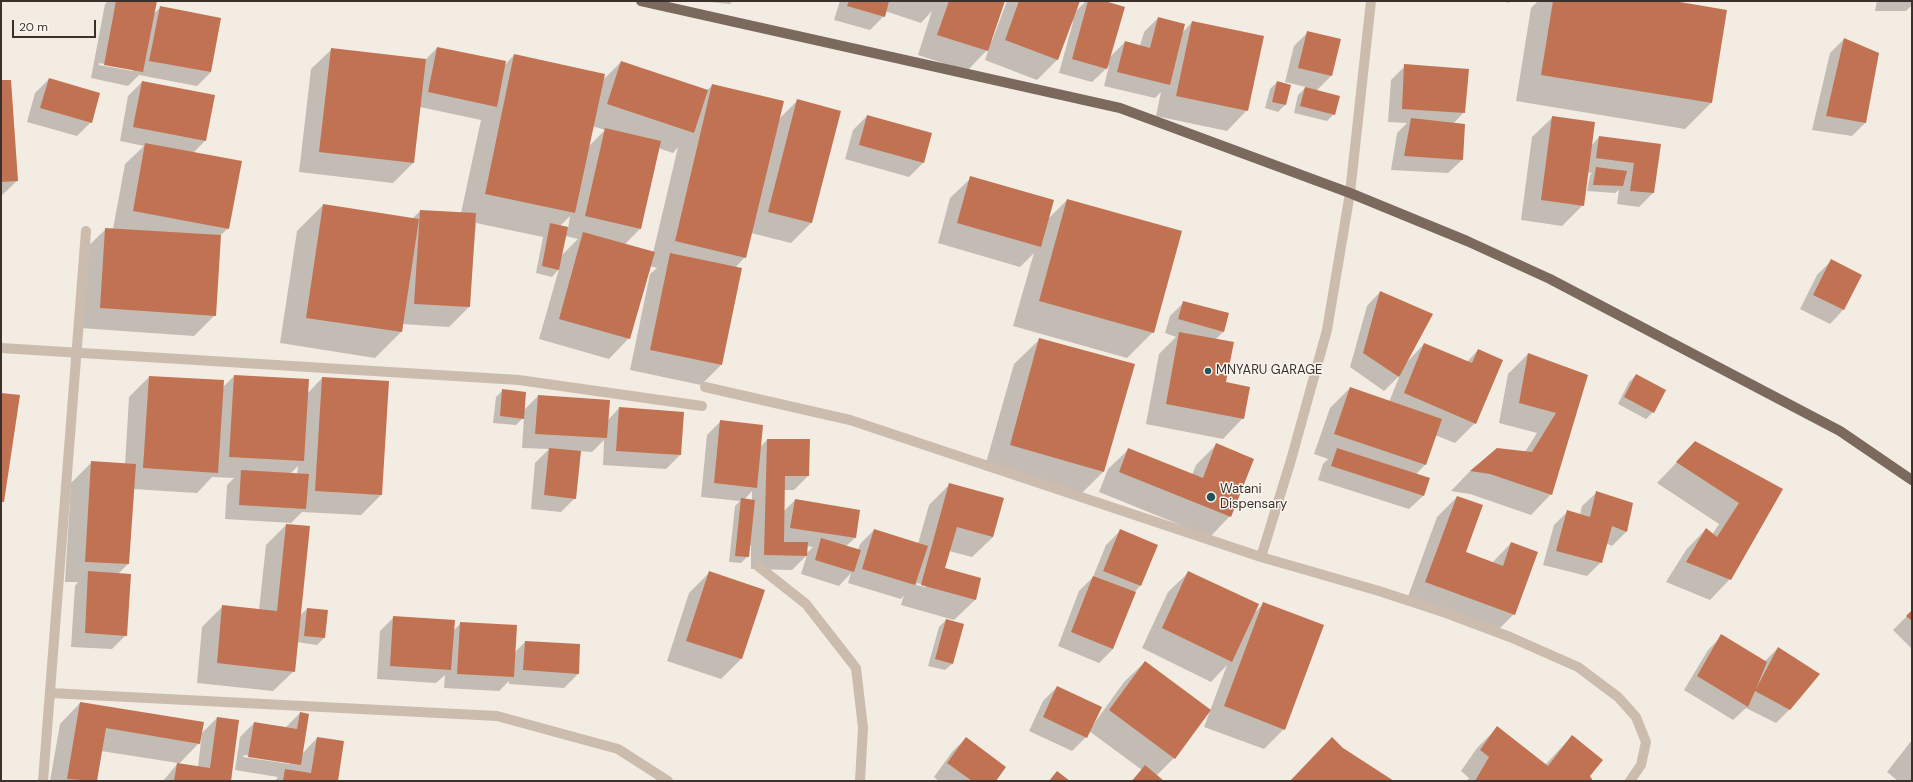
<!DOCTYPE html>
<style>
body{margin:0}
#map{position:relative;width:1913px;height:782px;overflow:hidden;background:#f3ece2;font-family:"DM Sans",sans-serif}
canvas{display:block}
.frame{position:absolute;inset:0;border:2px solid #3a312c;pointer-events:none}
.scale{position:absolute;left:12px;top:20px;width:84px;height:18px;box-sizing:border-box;border:2px solid #3a312c;border-top:0;padding-left:5px;font-size:12px;line-height:14px;white-space:nowrap;color:#3a312c;-webkit-text-stroke:3px #faf5ee;paint-order:stroke}
</style>
<div id="map">
<canvas width="1913" height="782"></canvas>
<div class="frame"></div>
<div class="scale">20 m</div>
</div>
<script>
const c = document.querySelector('canvas').getContext('2d');
c.lineJoin = 'round';
function fill(path, color) { c.fillStyle = color; c.fill(path, 'evenodd'); }
const toPath = rows => new Path2D(rows.map(r => 'M' + r).join(''));
function trace(path, color, width, dash) { c.strokeStyle = color; c.lineWidth = width; c.lineCap = dash ? 'butt' : 'round'; c.setLineDash(dash || []); c.stroke(path); }
function drawText(font, color, halo, rows, align = 'center') {
  c.font = font + ' "DM Sans",sans-serif'; c.lineWidth = 3; c.setLineDash([]); c.textBaseline = 'middle'; c.strokeStyle = halo; c.fillStyle = color; for (const [text, x, y, turn = 0] of rows) {
    c.save(); c.translate(x, y); c.rotate((+turn || 0) * Math.PI / 180); c.textAlign = isNaN(turn) ? turn : align; if (halo) c.strokeText(text, 0, 0); c.fillText(text, 0, 0); c.restore();
  }
}
fill(toPath([
 [108,1,156,1,153,14,160,8,211,72,197,86,139,75,128,86,91,78,105,4],
 [99,63,133,69,133,71,99,65],
 [699,1,733,1,730,4],
 [840,1,1004,1,990,41,992,41,1007,1,1079,1,1075,12,1086,1,1102,1,1109,58,1125,42,1140,46,1144,32,1158,18,1182,33,1192,22,1247,110,1227,131,1156,116,1161,92,1155,98,1104,86,1109,66,1092,82,1059,73,1073,22,1072,21,1057,60,1037,80,985,60,989,48,967,71,918,55,932,11,921,23,885,11,884,16,870,30,834,20],
 [1501,1,1511,1,1509,3],
 [1538,1,1668,1,1726,11,1711,103,1685,129,1516,101,1531,8],
 [1877,1,1912,1,1912,5,1906,11,1875,11],
 [1308,32,1340,40,1331,76,1316,91,1334,114,1327,121,1294,113,1298,95,1306,87,1285,82,1294,46],
 [1844,39,1866,122,1852,136,1812,130,1830,53],
 [437,48,504,66,514,55,602,81,621,62,707,90,713,85,778,120,798,100,811,223,791,243,751,233,745,257,735,268,721,365,701,385,630,370,650,274,657,268,650,266,629,338,609,359,539,339,559,269,552,277,536,273,543,237,476,223,469,307,449,327,402,324,401,332,375,358,280,343,297,231,323,205,412,219,420,211,461,213,481,120,420,107,413,163,393,183,299,172,311,69,332,49,425,60],
 [592,126,605,130,588,147],
 [678,147,653,253,624,245,640,229,658,148,673,153],
 [570,216,568,228,560,226],
 [565,236,578,239,561,256],
 [1405,66,1464,112,1453,124,1462,160,1448,173,1391,170,1397,133,1407,123,1388,122,1391,80],
 [49,79,91,122,77,136,27,122,35,93],
 [1,81,17,181,1,196],
 [142,82,205,141,193,153,228,228,220,236,215,315,194,336,80,328,85,249,106,229,113,229,125,164,144,146,120,141,128,96],
 [1277,82,1285,105,1278,112,1265,108,1270,89],
 [867,116,931,134,923,163,909,177,845,159,853,130],
 [1553,117,1591,146,1599,137,1659,145,1653,193,1639,207,1617,204,1619,190,1615,193,1587,191,1590,175,1592,173,1587,172,1583,205,1562,226,1521,220,1532,137],
 [971,178,1048,219,1067,200,1153,332,1127,358,1013,326,1034,253,1020,267,938,243,950,198],
 [1831,261,1843,310,1830,324,1800,309,1817,275],
 [1380,292,1407,362,1424,344,1467,362,1478,350,1475,423,1455,443,1435,435,1425,465,1415,475,1423,496,1409,509,1318,480,1323,464,1328,459,1314,454,1330,408,1350,388,1389,402,1400,375,1384,391,1350,367,1367,306],
 [1184,302,1228,314,1223,332,1215,340,1225,383,1243,418,1223,439,1146,424,1159,354,1176,337,1165,333,1170,316],
 [1040,339,1104,471,1078,497,984,470,1014,364],
 [1528,354,1586,376,1551,494,1531,515,1470,494,1451,491,1470,471,1498,449,1525,452,1537,433,1499,423,1508,374],
 [1636,375,1653,412,1646,419,1618,404,1629,382],
 [234,376,308,393,322,378,388,382,381,495,361,515,302,512,291,523,225,519,227,485,234,478,212,477,197,493,133,489,128,564,118,574,126,635,112,649,71,647,75,586,78,582,65,582,71,483,92,462,125,465,129,397,149,377,222,388],
 [298,466,297,475,290,474],
 [503,390,523,411,538,396,608,420,619,408,680,455,666,469,603,465,604,440,592,452,580,451,575,498,561,512,531,509,535,463,549,449,522,448,524,417,516,425,493,423,496,397],
 [721,421,760,447,767,440,808,476,794,490,784,490,783,512,795,500,855,538,846,546,858,550,860,544,874,530,918,544,929,505,950,484,1003,499,993,537,972,557,949,551,944,568,975,600,954,620,901,605,904,595,901,599,848,583,851,573,839,586,801,574,807,555,792,570,751,569,751,546,750,545,748,556,741,563,729,562,735,506,740,501,701,497,707,435],
 [752,491,752,501,744,500],
 [806,546,813,547,806,554],
 [917,583,926,585,926,587,916,585],
 [1696,442,1782,490,1730,579,1710,600,1666,582,1686,550,1706,529,1712,535,1719,524,1657,483],
 [1216,445,1230,516,1210,537,1099,492,1108,469,1129,449,1192,475,1196,465],
 [1596,493,1632,503,1626,532,1612,546,1606,543,1601,562,1587,576,1543,565,1554,525,1568,511,1580,515,1582,506],
 [1457,497,1464,553,1492,563,1511,543,1514,614,1493,635,1406,602,1437,517],
 [286,525,299,616,307,609,324,638,317,645,297,642,294,671,273,691,197,683,202,627,223,606,259,610,266,545],
 [1120,531,1140,586,1134,593,1113,649,1099,663,1058,646,1079,591,1093,577,1106,545],
 [1189,572,1255,612,1264,603,1284,729,1264,749,1204,727,1227,665,1211,682,1142,648,1168,592],
 [709,573,741,659,721,679,667,661,689,593],
 [1912,611,1912,649,1893,630],
 [394,617,453,631,461,623,515,652,525,642,578,674,564,688,509,684,509,681,499,691,444,688,445,675,436,683,377,679,380,631],
 [946,620,952,664,945,670,928,666,939,627],
 [1722,636,1764,662,1778,648,1790,709,1776,723,1746,708,1733,720,1684,690,1708,650],
 [1145,662,1174,758,1156,776,1163,781,1131,781,1142,770,1089,731,1086,737,1072,751,1029,731,1043,701,1057,687,1093,725,1124,682],
 [80,703,199,743,178,765,198,767,202,733,217,718,230,781,163,781,178,763,101,751,96,781,50,781,60,724],
 [300,713,302,754,317,738,337,781,275,781,278,777,235,770,240,737,254,723,286,727],
 [244,755,290,762,290,764,243,757],
 [1497,728,1545,765,1572,736,1592,781,1467,781,1469,778,1461,771,1477,748],
 [966,738,995,781,939,781,934,777,952,752],
 [1912,740,1912,781,1898,781,1887,772]
]), '#0003');
fill(toPath([
 [116,1,157,1,143,72,104,65],
 [849,1,889,1,885,17,847,6],
 [949,1,1005,1,988,51,937,35],
 [1019,1,1080,1,1058,60,1005,40],
 [1088,1,1105,1,1125,7,1107,69,1072,59],
 [1553,1,1674,1,1727,10,1712,103,1541,75],
 [160,6,221,18,211,72,149,61],
 [1158,17,1185,24,1170,85,1117,72,1125,41,1150,48],
 [1192,21,1264,36,1248,111,1176,96],
 [1307,31,1341,39,1332,76,1298,68],
 [1844,38,1879,53,1866,123,1826,116],
 [437,47,506,61,497,107,428,92],
 [331,48,426,59,414,163,319,152],
 [514,54,605,74,575,213,485,194],
 [621,61,708,90,694,133,607,104],
 [1404,64,1469,69,1465,113,1402,109],
 [49,78,100,93,92,123,40,108],
 [1,80,11,80,18,181,1,182],
 [142,81,215,95,206,141,133,127],
 [1277,81,1291,85,1286,105,1272,102],
 [712,84,784,101,746,258,675,241],
 [1305,87,1340,96,1335,115,1300,106],
 [797,99,841,111,812,223,768,212],
 [867,115,932,133,924,163,859,145],
 [1552,116,1595,122,1584,206,1541,200],
 [1411,118,1465,124,1463,160,1404,156],
 [605,128,661,141,641,229,585,216],
 [1599,136,1661,144,1654,193,1630,191,1634,163,1596,158],
 [145,143,242,161,229,229,133,211],
 [1596,167,1627,171,1623,186,1593,185],
 [970,176,1054,200,1041,247,957,223],
 [1067,199,1182,231,1154,333,1039,301],
 [323,204,419,219,402,332,306,318],
 [420,210,476,213,470,307,414,304],
 [550,223,568,227,559,270,542,266],
 [105,228,221,235,216,316,100,308],
 [583,232,655,252,630,339,559,319],
 [670,253,742,268,722,365,650,350],
 [1831,259,1862,275,1844,310,1813,295],
 [1380,291,1433,314,1399,377,1363,353],
 [1183,301,1229,313,1224,332,1178,319],
 [1179,332,1234,342,1226,382,1250,387,1244,419,1166,404],
 [1039,338,1135,364,1104,472,1010,445],
 [1424,343,1472,363,1478,349,1503,360,1476,424,1404,393],
 [1528,353,1588,375,1552,495,1490,474,1470,471,1497,448,1532,452,1556,413,1519,403],
 [1636,374,1666,390,1654,413,1624,397],
 [234,375,309,379,304,461,229,457],
 [149,376,224,380,218,473,143,468],
 [322,377,389,381,382,495,315,491],
 [1350,387,1442,419,1426,465,1334,434],
 [502,389,526,392,524,419,500,416],
 [1,393,20,395,4,502,1,502],
 [538,395,610,400,607,438,535,434],
 [619,407,684,412,681,455,616,451],
 [720,420,763,425,757,488,714,483],
 [767,439,810,439,809,476,785,476,784,542,808,542,807,556,764,555],
 [1695,441,1783,489,1731,580,1686,562,1706,528,1717,537,1739,503,1676,462],
 [1216,443,1254,459,1231,517,1119,472,1128,448,1203,478],
 [549,448,581,451,576,499,544,495],
 [1337,448,1430,478,1424,496,1331,466],
 [91,461,136,464,129,564,85,562],
 [241,470,309,474,306,509,239,505],
 [949,483,1004,498,993,537,957,527,945,568,981,578,976,600,921,585],
 [1596,491,1633,503,1627,532,1612,526,1602,563,1556,551,1567,510,1590,517],
 [1457,496,1483,505,1466,552,1503,566,1511,542,1538,552,1515,615,1425,582],
 [741,498,755,500,749,557,735,556],
 [795,499,860,510,856,538,790,528],
 [286,524,310,526,295,672,217,663,222,605,277,611],
 [874,529,928,546,915,585,862,569],
 [1120,529,1158,545,1141,586,1103,571],
 [821,538,861,550,854,572,815,560],
 [88,571,131,574,127,636,85,633],
 [709,571,765,590,742,659,686,641],
 [1188,571,1259,604,1232,662,1162,628],
 [1093,576,1136,592,1113,649,1071,632],
 [1263,602,1324,625,1285,730,1224,706],
 [307,608,328,610,325,638,304,636],
 [1912,610,1912,621,1906,616],
 [393,616,455,620,451,670,390,666],
 [946,619,964,624,953,664,935,659],
 [460,622,517,625,514,677,457,674],
 [1721,634,1767,662,1756,689,1778,647,1820,674,1790,710,1755,691,1748,707,1697,676],
 [525,641,580,644,579,674,523,670],
 [1145,661,1211,710,1175,759,1109,710],
 [1057,686,1102,707,1087,738,1043,717],
 [80,702,204,722,200,744,106,728,97,781,67,779],
 [300,712,309,714,301,765,248,757,254,722,297,729],
 [217,717,239,720,231,781,174,781,177,763,210,768],
 [1497,726,1548,766,1572,735,1603,760,1590,776,1593,781,1475,781,1489,757,1480,750],
 [317,737,344,741,338,781,283,781,285,769,311,773],
 [966,737,1006,767,996,781,972,781,947,763],
 [1332,737,1343,748,1394,781,1290,781],
 [1145,765,1164,781,1132,781],
 [1057,771,1070,781,1049,781]
]), '#c17252');
trace(toPath([
 [1,348,519,380,702,406],
 [705,387,850,420,1261,557,1379,591,1446,613,1510,637,1578,667,1618,697,1636,717,1646,742,1641,765,1630,781],
 [1261,557,1291,460,1327,330,1350,193,1371,1],
 [758,566,806,604,856,668,863,728,860,781],
 [50,693,497,716,618,749,668,781],
 [43,781,86,231]
]), '#cbbcae', 10);
trace(toPath([
 [641,1,1120,108,1350,193,1467,241,1550,279,1840,431,1912,480]
]), '#7b695e', 10);
for (const [x, y, r, color] of [
 [1208,371,4,"#22545a"],
 [1211,497,5,"#22545a"]
]) { const dot = new Path2D(); dot.arc(x, y, r, 0, 2 * Math.PI); c.fillStyle = color; c.fill(dot); trace(dot, '#faf5ee', 1.5); }
drawText('13px', '#3a312c', '#faf5ee', [
 ["MNYARU GARAGE",1216,371],
 ["Watani",1220,490],
 ["Dispensary",1220,505]
], 'left');
</script>
